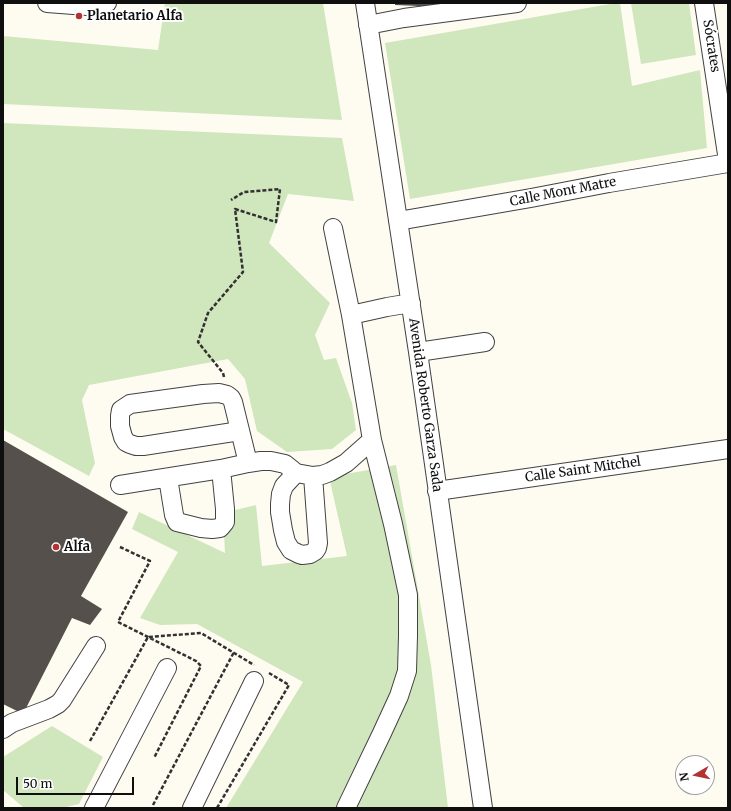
<!DOCTYPE html>
<meta charset="utf-8">
<style>
body{margin:0}
#map{position:relative;width:731px;height:811px;overflow:hidden;background:#fefcf1;font-family:Merriweather,serif}
canvas{display:block}
.frame{position:absolute;inset:0;border:4px solid #0f0f0f;pointer-events:none}
.north{position:absolute;left:675px;top:755px;width:40px;height:40px;box-sizing:border-box;background:#fff;border:1px solid #9f9f9f;border-radius:50%;rotate:261deg;font-size:11px;font-weight:700;line-height:16px;text-align:center;color:#0f0f0f}
.north::after{content:'';display:block;margin:auto;width:14px;height:18px;background:#b33332;clip-path:polygon(50% 0,100% 100%,50% 72%,0 100%)}
.scale{position:absolute;left:16px;top:777px;width:118px;height:18px;box-sizing:border-box;border:2px solid #0f0f0f;border-top:0;padding-left:5px;font-size:12px;line-height:14px;white-space:nowrap;color:#0f0f0f;-webkit-text-stroke:3px #fff;paint-order:stroke}
</style>
<div id="map">
<canvas width="731" height="811"></canvas>
<div class="frame"></div>
<div class="north">N</div>
<div class="scale">50 m</div>
</div>
<script>
const c = document.querySelector('canvas').getContext('2d');
c.lineJoin = 'round';
function fill(path, color) { c.fillStyle = color; c.fill(path, 'evenodd'); }
const toPath = rows => new Path2D(rows.map(r => 'M' + r).join(''));
function trace(path, color, width, dash) { c.strokeStyle = color; c.lineWidth = width; c.lineCap = dash ? 'butt' : 'round'; c.setLineDash(dash || []); c.stroke(path); }
function drawText(font, color, halo, rows, align = 'center') {
  c.font = font + ' Merriweather,serif'; c.lineWidth = 4; c.setLineDash([]); c.textBaseline = 'middle'; c.strokeStyle = halo; c.fillStyle = color; for (const [text, x, y, turn = 0] of rows) {
    c.save(); c.translate(x, y); c.rotate((+turn || 0) * Math.PI / 180); c.textAlign = isNaN(turn) ? turn : align; if (halo) c.strokeText(text, 0, 0); c.fillText(text, 0, 0); c.restore();
  }
}
fill(toPath([
 [165,3,323,3,342,120,3,104,3,36,158,50],
 [616,3,620,3,632,86,700,70,707,148,410,199,385,43],
 [631,3,689,3,696,55,641,64],
 [3,123,342,138,354,201,288,194,269,243,330,303,315,335,324,360,336,358,352,403,356,430,332,449,287,452,257,431,245,379,228,359,89,385,82,400,95,463,89,476,3,429],
 [396,465,431,665,448,808,226,808,303,682,197,624,160,625,140,618,178,552,132,529,139,512,225,553,223,513,256,505,262,566,347,556,329,477],
 [52,726,103,757,79,804,62,808,24,808,3,790,3,757]
]), '#d0e6bd');
fill(toPath([
 [395,3,465,3,465,8,395,5],
 [3,440,128,512,81,596,102,609,90,625,72,618,23,714,3,704]
]), '#56504c');
const minor = toPath([
 [47,3,87,6,102,5,107,3],
 [365,3,418,352,483,808],
 [704,3,728,161],
 [368,25,404,18,517,3],
 [398,221,531,198,609,183,728,163],
 [333,228,351,315,372,440,393,524,408,595,408,636,407,671,399,696,382,733,346,808],
 [351,315,387,307,411,303],
 [418,352,485,342],
 [240,431,143,446,136,446,130,444,126,442,123,437,120,426,120,416,121,410,130,404,203,394,219,393,227,395,231,398,233,402,248,463],
 [296,473,284,486,281,494,280,504,280,512,283,530,286,542,291,550,299,554,302,555,310,554,315,551,317,548,318,543,313,476],
 [168,478,174,515,177,522,201,528,212,529,220,528,225,522,225,509,221,469],
 [120,485,221,469,248,463,261,461,271,461,285,464,290,468,296,473,313,476,322,475,330,472,346,463,372,440],
 [437,491,728,449],
 [3,729,12,723,49,709,58,704,62,700,96,646],
 [94,808,167,668],
 [192,808,254,681]
]);
trace(minor, '#424242', 20);
trace(toPath([
 [224,377,223,373,198,342,208,313,243,272,235,209,276,222,280,189,244,192,231,200],
 [120,547,150,561,118,622,196,661,201,666,154,758],
 [90,741,148,637,201,633,254,665],
 [153,805,234,652],
 [217,808,289,685,269,673]
]), '#313131', 2.5, [4, 2]);
trace(minor, '#fff', 18);
for (const [x, y, r, color] of [
 [79,16,4,"#b33332"],
 [56,547,4,"#b33332"]
]) { const dot = new Path2D(); dot.arc(x, y, r, 0, 2 * Math.PI); c.fillStyle = color; c.fill(dot); trace(dot, '#fff', 1.5); }
drawText('bold 13px', '#0f0f0f', '#fff', [
 ["Planetario Alfa",87,16],
 ["Alfa",64,547]
], 'left');
drawText('13px', '#0f0f0f', '#fff', [
 ["Sócrates",711,46,81],
 ["Calle Mont Matre",563,192,-11],
 ["Avenida Roberto Garza Sada",425,405,82],
 ["Calle Saint Mitchel",583,470,-8]
]);
</script>
